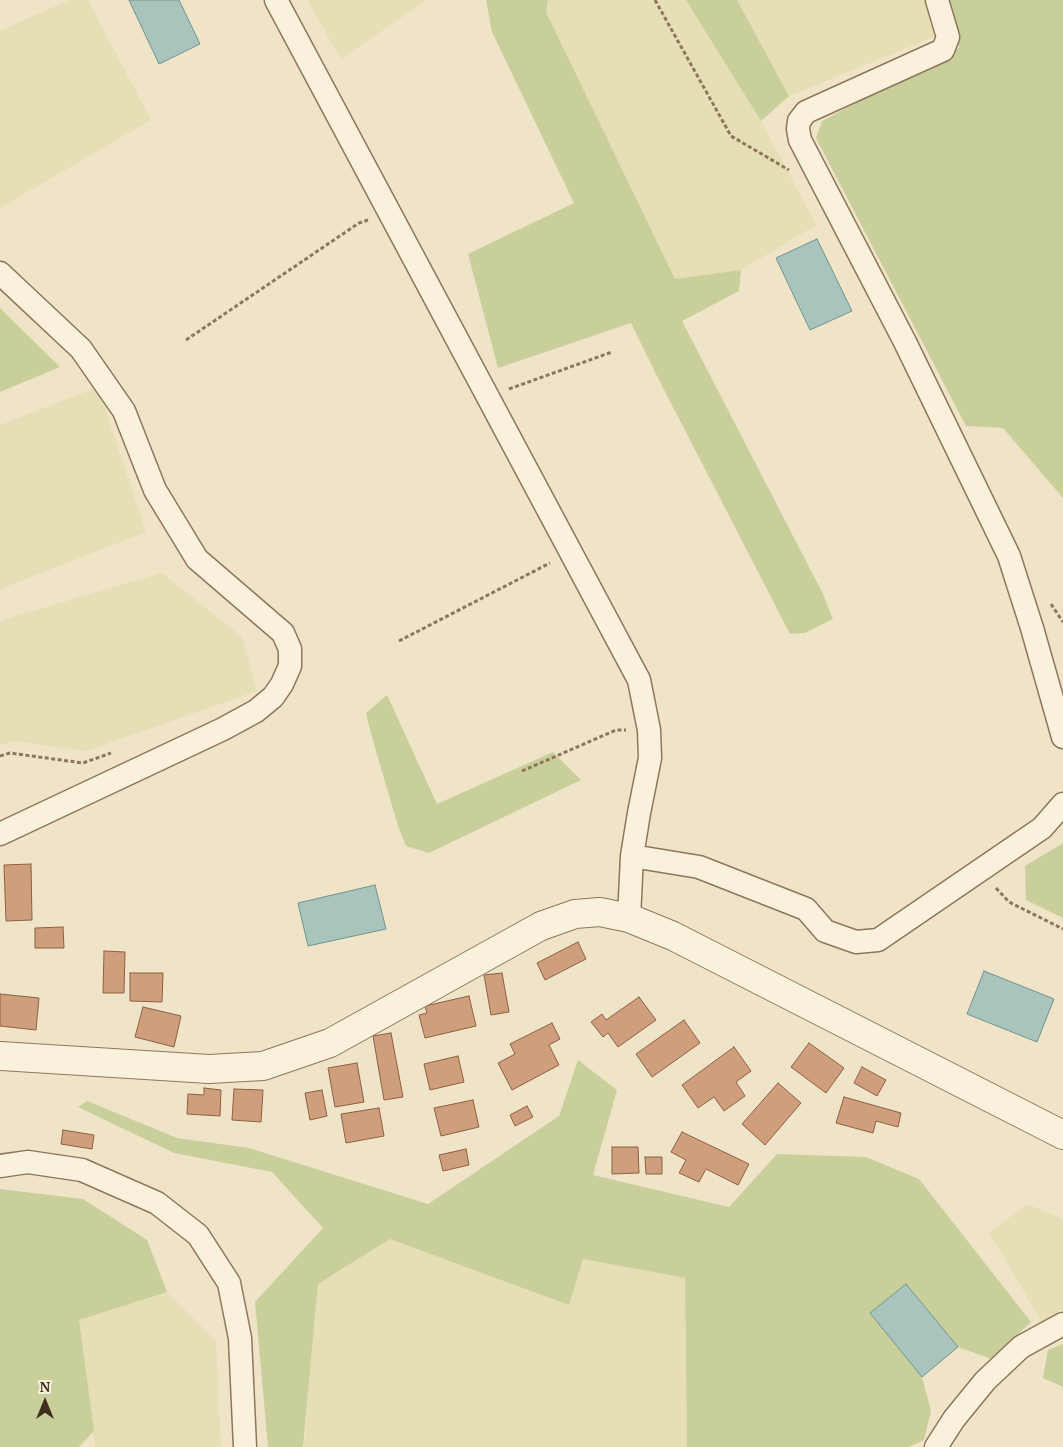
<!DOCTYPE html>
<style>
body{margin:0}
#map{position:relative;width:1063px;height:1447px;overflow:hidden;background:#f0e4c8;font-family:"PT Serif",serif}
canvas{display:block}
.north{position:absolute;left:20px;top:1377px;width:50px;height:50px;-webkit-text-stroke:4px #f7eed8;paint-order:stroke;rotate:0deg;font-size:14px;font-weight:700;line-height:20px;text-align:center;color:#3d2e20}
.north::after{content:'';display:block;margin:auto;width:18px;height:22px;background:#3d2e20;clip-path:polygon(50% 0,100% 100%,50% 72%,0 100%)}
</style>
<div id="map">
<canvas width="1063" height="1447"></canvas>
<div class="north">N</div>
</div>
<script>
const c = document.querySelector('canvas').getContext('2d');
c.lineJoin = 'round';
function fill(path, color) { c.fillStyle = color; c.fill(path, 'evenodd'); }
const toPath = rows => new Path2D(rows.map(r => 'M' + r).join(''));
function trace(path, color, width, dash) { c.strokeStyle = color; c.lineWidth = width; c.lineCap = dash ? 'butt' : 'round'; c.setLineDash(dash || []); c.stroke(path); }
fill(toPath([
 [69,0,88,0,151,120,0,208,0,31],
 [307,0,427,0,341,59],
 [548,0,686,0,761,121,816,225,741,270,675,279,546,12],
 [737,0,926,0,939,35,789,96],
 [98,387,146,532,0,589,0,425],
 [162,573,242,637,257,691,86,751,13,741,0,745,0,624,5,619],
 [1027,1204,1063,1219,1063,1309,1042,1322,989,1233],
 [390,1239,569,1304,583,1259,685,1278,687,1447,304,1447,318,1284],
 [167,1292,216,1341,221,1447,95,1447,79,1320]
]), '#e6deb5');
fill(toPath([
 [486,0,548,0,546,12,675,279,741,270,739,291,682,321,823,594,833,619,805,633,790,634,657,376,631,323,498,368,468,254,574,203,492,32],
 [686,0,737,0,789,96,761,121],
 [947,0,1063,0,1063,498,1003,428,966,426,816,138,822,121,959,48],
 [0,308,60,367,0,392],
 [387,695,437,804,553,752,581,780,429,853,406,846,398,826,371,734,366,713],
 [1063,843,1063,918,1026,900,1025,866],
 [578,1060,617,1090,593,1175,729,1207,777,1154,866,1157,919,1179,1031,1322,991,1359,958,1347,906,1284,870,1313,922,1377,931,1411,924,1440,909,1447,687,1447,685,1278,583,1259,569,1305,390,1239,318,1284,303,1447,268,1447,255,1302,323,1228,272,1172,174,1153,78,1107,87,1101,177,1138,249,1148,428,1204,559,1116],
 [0,1189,83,1199,147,1240,167,1292,79,1320,94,1431,79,1447,0,1447],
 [1063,1344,1063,1387,1043,1378,1048,1350]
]), '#c9cf9b');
const water = toPath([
 [129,0,179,0,200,44,159,64,129,0],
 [817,239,852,311,810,330,776,258,817,239],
 [375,885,386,929,308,946,298,903,375,885],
 [984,971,1054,999,1037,1042,967,1014,984,971],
 [906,1284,958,1347,922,1377,870,1313,906,1284]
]);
fill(water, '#a9c4bc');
trace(water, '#6f938a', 1);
const building = toPath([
 [31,864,32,920,6,921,4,865,31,864],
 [63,927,64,948,35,948,35,928,63,927],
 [578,942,586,959,545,980,537,963,578,942],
 [104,951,125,952,124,993,103,993,104,951],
 [130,973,163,973,162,1002,130,1001,130,973],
 [502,973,509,1012,491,1015,484,975,502,973],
 [0,994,39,998,36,1030,0,1026,0,994],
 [469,996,476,1026,425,1038,419,1015,427,1013,425,1006,469,996],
 [639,997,656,1020,618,1047,608,1033,603,1037,591,1022,602,1014,606,1020,639,997],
 [143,1007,181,1016,174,1047,135,1037,143,1007],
 [684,1020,700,1043,652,1077,636,1054,684,1020],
 [552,1023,560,1039,549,1045,559,1065,512,1090,498,1063,515,1054,510,1044,552,1023],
 [391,1033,403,1097,384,1100,373,1036,391,1033],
 [809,1043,844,1068,826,1093,791,1067,809,1043],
 [734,1047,751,1071,736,1082,745,1096,724,1111,714,1097,698,1108,682,1085,734,1047],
 [458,1056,464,1082,430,1090,424,1064,458,1056],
 [357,1063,364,1102,335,1107,328,1068,357,1063],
 [862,1067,886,1080,877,1096,854,1083,862,1067],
 [778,1083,801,1103,765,1145,742,1124,778,1083],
 [204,1088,221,1090,220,1116,187,1114,188,1094,204,1095,204,1088],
 [234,1089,263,1090,261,1122,232,1120,234,1089],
 [322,1090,327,1116,310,1120,305,1093,322,1090],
 [844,1097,901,1113,898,1127,876,1121,873,1133,836,1123,844,1097],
 [473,1100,479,1127,441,1136,434,1108,473,1100],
 [527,1106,533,1117,515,1126,510,1115,527,1106],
 [379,1108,384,1136,346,1143,341,1114,379,1108],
 [63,1130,94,1135,92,1149,61,1144,63,1130],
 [682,1132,749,1164,738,1185,706,1169,699,1182,679,1173,686,1160,671,1152,682,1132],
 [612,1147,638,1147,639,1173,612,1174,612,1147],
 [466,1149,469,1165,443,1171,439,1155,466,1149],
 [645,1157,662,1157,662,1174,646,1174,645,1157]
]);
fill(building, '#cf9f7d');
trace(building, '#8d5f41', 1);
const minor = toPath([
 [276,0,639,680,649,730,650,758,639,813,632,856,629,918],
 [937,0,948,37,943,50,806,112,799,121,798,129,800,140,905,342,1009,556,1032,628,1063,737],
 [0,273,81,349,124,411,155,490,197,559,283,633,290,649,290,666,282,684,273,697,256,711,223,729,0,834],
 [632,856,699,867,806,909,825,931,856,942,878,940,1042,828,1063,804],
 [0,1166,28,1162,82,1170,157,1203,198,1235,229,1283,240,1338,245,1447],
 [936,1447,954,1419,985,1381,1021,1347,1063,1324]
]);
const tertiary = toPath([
 [0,1056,209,1069,263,1066,330,1043,541,926,575,914,600,912,629,918,673,936,1063,1135]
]);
trace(minor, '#8d765c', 25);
trace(tertiary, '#8d765c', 30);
trace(toPath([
 [655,0,731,136,789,170],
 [186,340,359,223,368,220],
 [509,389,612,352],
 [1051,604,1063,622],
 [399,641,550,563],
 [0,756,10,753,83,763,111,753],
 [522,771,616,730,626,730],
 [996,888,1009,902,1063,929]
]), '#8d765c', 3, [4, 2.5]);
trace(minor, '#faf1dc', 22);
trace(tertiary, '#faf1dc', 28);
</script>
